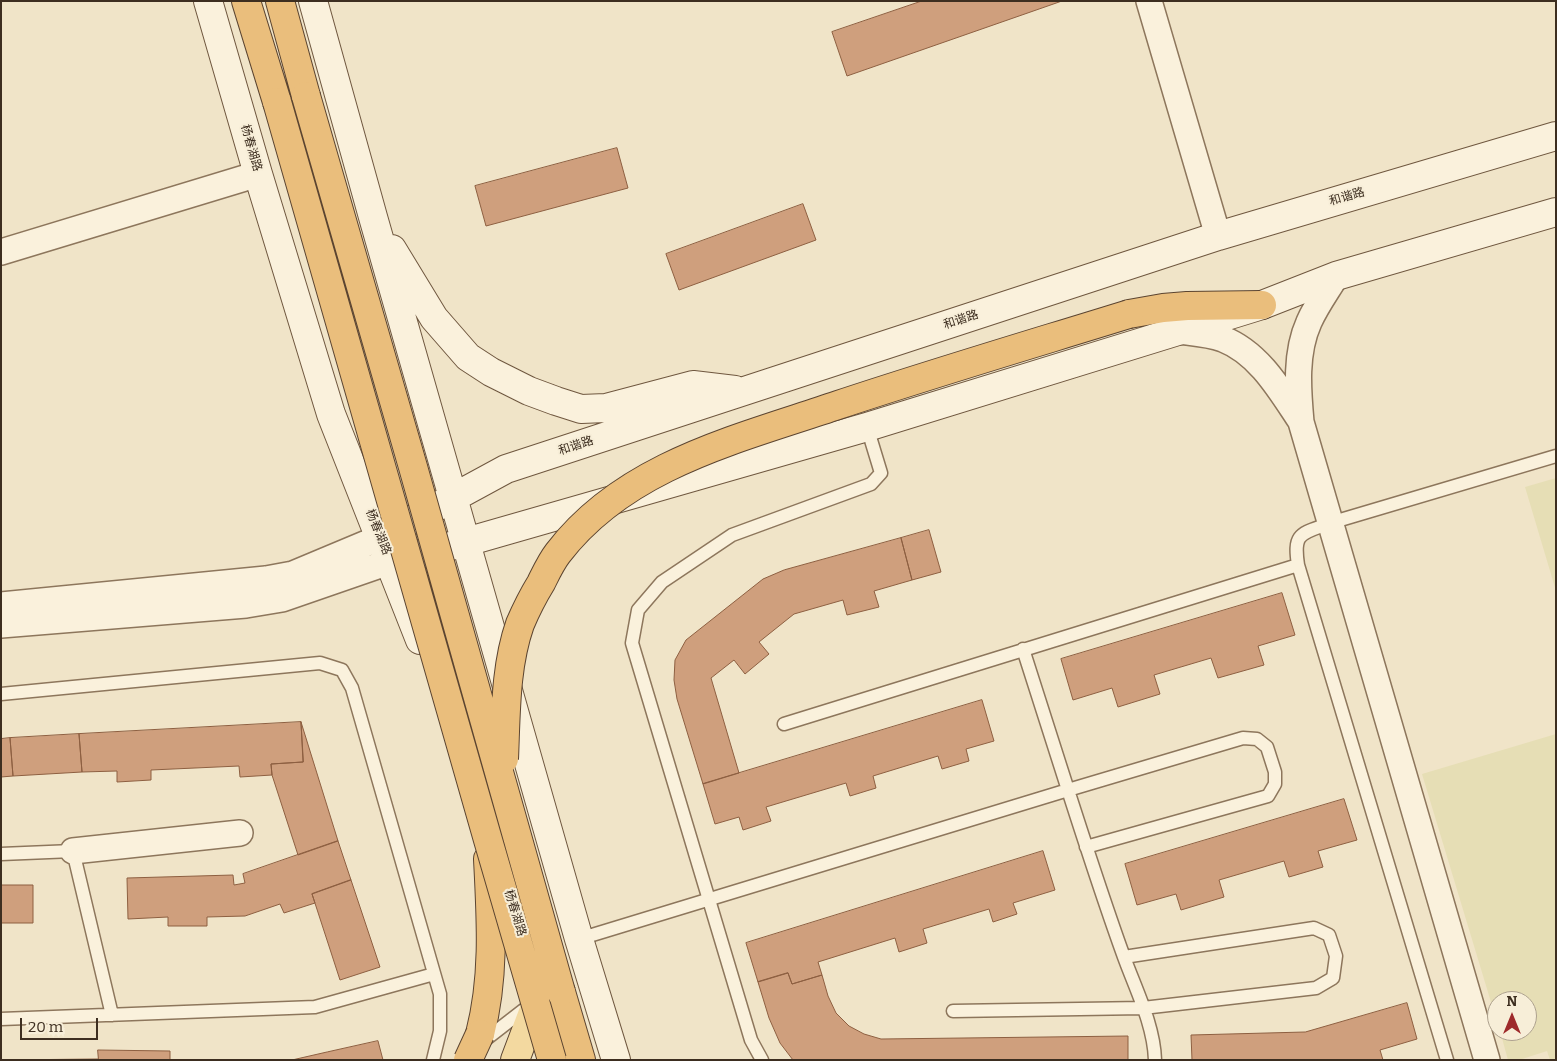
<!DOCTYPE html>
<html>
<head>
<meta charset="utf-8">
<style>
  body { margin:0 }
  #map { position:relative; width:1557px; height:1061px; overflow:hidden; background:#f0e4c8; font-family:Bitter,serif }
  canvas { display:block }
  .frame { position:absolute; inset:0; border:2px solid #3d2e20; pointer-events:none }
  .north { position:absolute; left:1487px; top:991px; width:50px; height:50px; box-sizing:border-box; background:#f7eed8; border:1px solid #ada18e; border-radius:50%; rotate:0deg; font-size:14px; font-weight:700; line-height:20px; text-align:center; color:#3d2e20 }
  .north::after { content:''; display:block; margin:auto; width:18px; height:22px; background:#9e2a2b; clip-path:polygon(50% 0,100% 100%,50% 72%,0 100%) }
  .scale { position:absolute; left:20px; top:1018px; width:78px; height:22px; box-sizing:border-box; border:2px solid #3d2e20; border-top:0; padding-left:6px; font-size:15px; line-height:18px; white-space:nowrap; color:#3d2e20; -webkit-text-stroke:4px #f7eed8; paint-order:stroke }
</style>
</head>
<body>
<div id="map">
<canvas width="1557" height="1061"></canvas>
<div class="frame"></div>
<div class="north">N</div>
<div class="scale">20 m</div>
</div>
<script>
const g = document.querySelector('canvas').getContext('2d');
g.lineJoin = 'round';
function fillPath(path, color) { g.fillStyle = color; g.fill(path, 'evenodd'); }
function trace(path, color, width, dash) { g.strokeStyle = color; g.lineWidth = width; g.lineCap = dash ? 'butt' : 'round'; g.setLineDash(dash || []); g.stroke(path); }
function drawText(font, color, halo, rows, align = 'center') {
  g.font = font + ' Bitter,"Noto Sans SC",serif'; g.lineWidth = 4; g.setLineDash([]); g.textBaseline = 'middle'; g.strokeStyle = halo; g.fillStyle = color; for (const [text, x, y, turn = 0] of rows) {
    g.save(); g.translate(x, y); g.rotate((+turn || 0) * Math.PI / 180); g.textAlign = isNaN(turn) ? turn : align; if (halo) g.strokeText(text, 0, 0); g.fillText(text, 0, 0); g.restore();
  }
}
const farmland = new Path2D(`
  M 1556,478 L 1556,591 L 1525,487 Z
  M 1556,734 L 1556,1060 L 1550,1060 L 1547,1051 L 1519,1060 L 1508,1060 L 1500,1031 L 1527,1031 L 1527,1001 L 1497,1001 L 1497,1022 L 1422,774 Z`);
const building = new Path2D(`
  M 922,1 L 1062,1 L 847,76 L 832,32 Z
  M 617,148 L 628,188 L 486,226 L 475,186 Z
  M 803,204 L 816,240 L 679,290 L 666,254 Z
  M 929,530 L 941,572 L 912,580 L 901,538 Z
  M 901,538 L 912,580 L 874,591 L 879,607 L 847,615 L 843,600 L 794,614 L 759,642 L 769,654 L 745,674 L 734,660 L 711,678 L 739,773 L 703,784 L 677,699 L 674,680 L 675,660 L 686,640 L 763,579 L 784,570 Z
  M 1282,593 L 1295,635 L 1258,646 L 1264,665 L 1218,678 L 1211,658 L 1154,675 L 1160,694 L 1118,707 L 1112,688 L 1073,700 L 1061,659 Z
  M 982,700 L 994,741 L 966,749 L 969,761 L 942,769 L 938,756 L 873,776 L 876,788 L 850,796 L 846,783 L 766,807 L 771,821 L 743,830 L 739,817 L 715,824 L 703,784 Z
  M 301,722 L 303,762 L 271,764 L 272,775 L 240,777 L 239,766 L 151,770 L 151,780 L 117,782 L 117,771 L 82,772 L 79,734 Z
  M 301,722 L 338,841 L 298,855 L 272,775 L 271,764 L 303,762 Z
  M 79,734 L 82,772 L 13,776 L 10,738 Z
  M 10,738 L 13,776 L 1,777 L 1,739 Z
  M 1344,799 L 1357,840 L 1318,851 L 1323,867 L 1289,877 L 1284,861 L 1219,880 L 1224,897 L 1181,910 L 1176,894 L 1137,905 L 1125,864 Z
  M 338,841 L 351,880 L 312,894 L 315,903 L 284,913 L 280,904 L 245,916 L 207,917 L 207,926 L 168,926 L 168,917 L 128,919 L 127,878 L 233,875 L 234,885 L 245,883 L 243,874 Z
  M 1043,851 L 1055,890 L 1013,903 L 1017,914 L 993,922 L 989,909 L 923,929 L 927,943 L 899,952 L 895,938 L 818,962 L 822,975 L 792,984 L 788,973 L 758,982 L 746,943 Z
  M 351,880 L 380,967 L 340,980 L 312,894 Z
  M 1,885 L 33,885 L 33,923 L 1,923 Z
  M 788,973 L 792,984 L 822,975 L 828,996 L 836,1013 L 849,1026 L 864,1034 L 881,1039 L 1128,1036 L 1128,1060 L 793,1060 L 780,1043 L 769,1018 L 758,982 Z
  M 1407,1003 L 1417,1039 L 1380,1050 L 1383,1060 L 1192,1060 L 1191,1035 L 1305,1032 Z
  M 378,1041 L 383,1060 L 292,1060 L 327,1052 Z
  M 98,1050 L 170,1051 L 170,1060 L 1,1060 L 98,1059 Z`);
const service = new Path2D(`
  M 1,694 L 320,663 L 342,670 L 352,688 L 440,994 L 440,1031 L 433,1060
  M 784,724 L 1298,565
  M 1086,847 L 1268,796 L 1275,784 L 1275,772 L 1267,747 L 1257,739 L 1243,738 L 1068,790 C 1086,846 1104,902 1124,957 C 1136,990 1154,1025 1155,1060
  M 1,854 L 73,851 L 112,1015
  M 579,939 L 1068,790 L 1023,649
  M 953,1011 L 1143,1008 L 1316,988 L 1333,978 L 1336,956 L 1329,935 L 1314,928 L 1124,957
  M 1,1019 L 315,1007 L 434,974
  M 481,1043 L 530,1005
  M 762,1060 L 751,1040 L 632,643 L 638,610 L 662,582 L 732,535 L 871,484 L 881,473 L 867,427
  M 1447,1060 L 1298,565 C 1293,532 1301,534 1330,523 L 1556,456`);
const minor = new Path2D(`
  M 1149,1 L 1218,236
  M 1,252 L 258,174
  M 1336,276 C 1327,291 1316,306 1309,322 C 1295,353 1298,389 1301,422 L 1487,1060
  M 1178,331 C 1193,333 1209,334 1223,339 C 1259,353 1280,390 1300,420
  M 1,605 L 266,579 L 293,574 L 379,538
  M 1,625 L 246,605 L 282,599 L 389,562
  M 73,851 L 240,833`);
const secondary = new Path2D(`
  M 208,1 L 258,174 L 331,414 L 420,640
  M 313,1 L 373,217 L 579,939 L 616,1060
  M 392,249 L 434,318 L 468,357 L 491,372 L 529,391 L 556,401 L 581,409 L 606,408 L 693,385 L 735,390
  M 379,538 L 506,469 L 1218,236 L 1556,136
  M 389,562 L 466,542 L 867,427 L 1262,305 L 1336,276 L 1556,212`);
const primary = new Path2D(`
  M 515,1060 L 538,999`);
const trunk = new Path2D(`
  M 246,1 L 277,102
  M 280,1 L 306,96
  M 1129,314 L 1163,308 L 1187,306 L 1262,305
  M 561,992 L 581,1060
  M 480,1034 C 495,976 491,918 488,859`);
const trunkBridge = new Path2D(`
  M 306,96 L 413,467 L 561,992
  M 277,102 L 488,840 L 552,1060
  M 504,759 C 506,714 505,667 520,624 C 526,610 533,596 541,583 C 546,573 551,562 558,553 C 625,465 738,439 838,405 C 934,373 1032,344 1129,314
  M 468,1060 L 480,1034`);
const streetNames = [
  ["杨春湖路",251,148,74],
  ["和谐路",1347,197,-16],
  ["和谐路",961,320,-18],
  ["和谐路",576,446,-18],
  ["杨春湖路",378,532,68],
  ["杨春湖路",515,913,73]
];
fillPath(farmland, '#e6deb5');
fillPath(building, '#cf9f7d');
trace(building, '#8d5f41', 1);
trace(service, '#8d765c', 15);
trace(minor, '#8d765c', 28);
trace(secondary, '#6f573f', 30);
trace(primary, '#5b4430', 30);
trace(trunk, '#5b4430', 30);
trace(service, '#faf1dc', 12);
trace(minor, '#faf1dc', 25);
trace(secondary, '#faf1dc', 28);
trace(primary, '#f3d9a0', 28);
trace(trunk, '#eabe7c', 28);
trace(trunkBridge, '#5b4430', 30, []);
trace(trunkBridge, '#eabe7c', 28);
drawText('12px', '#3d2e20', '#f7eed8', streetNames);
</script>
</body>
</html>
